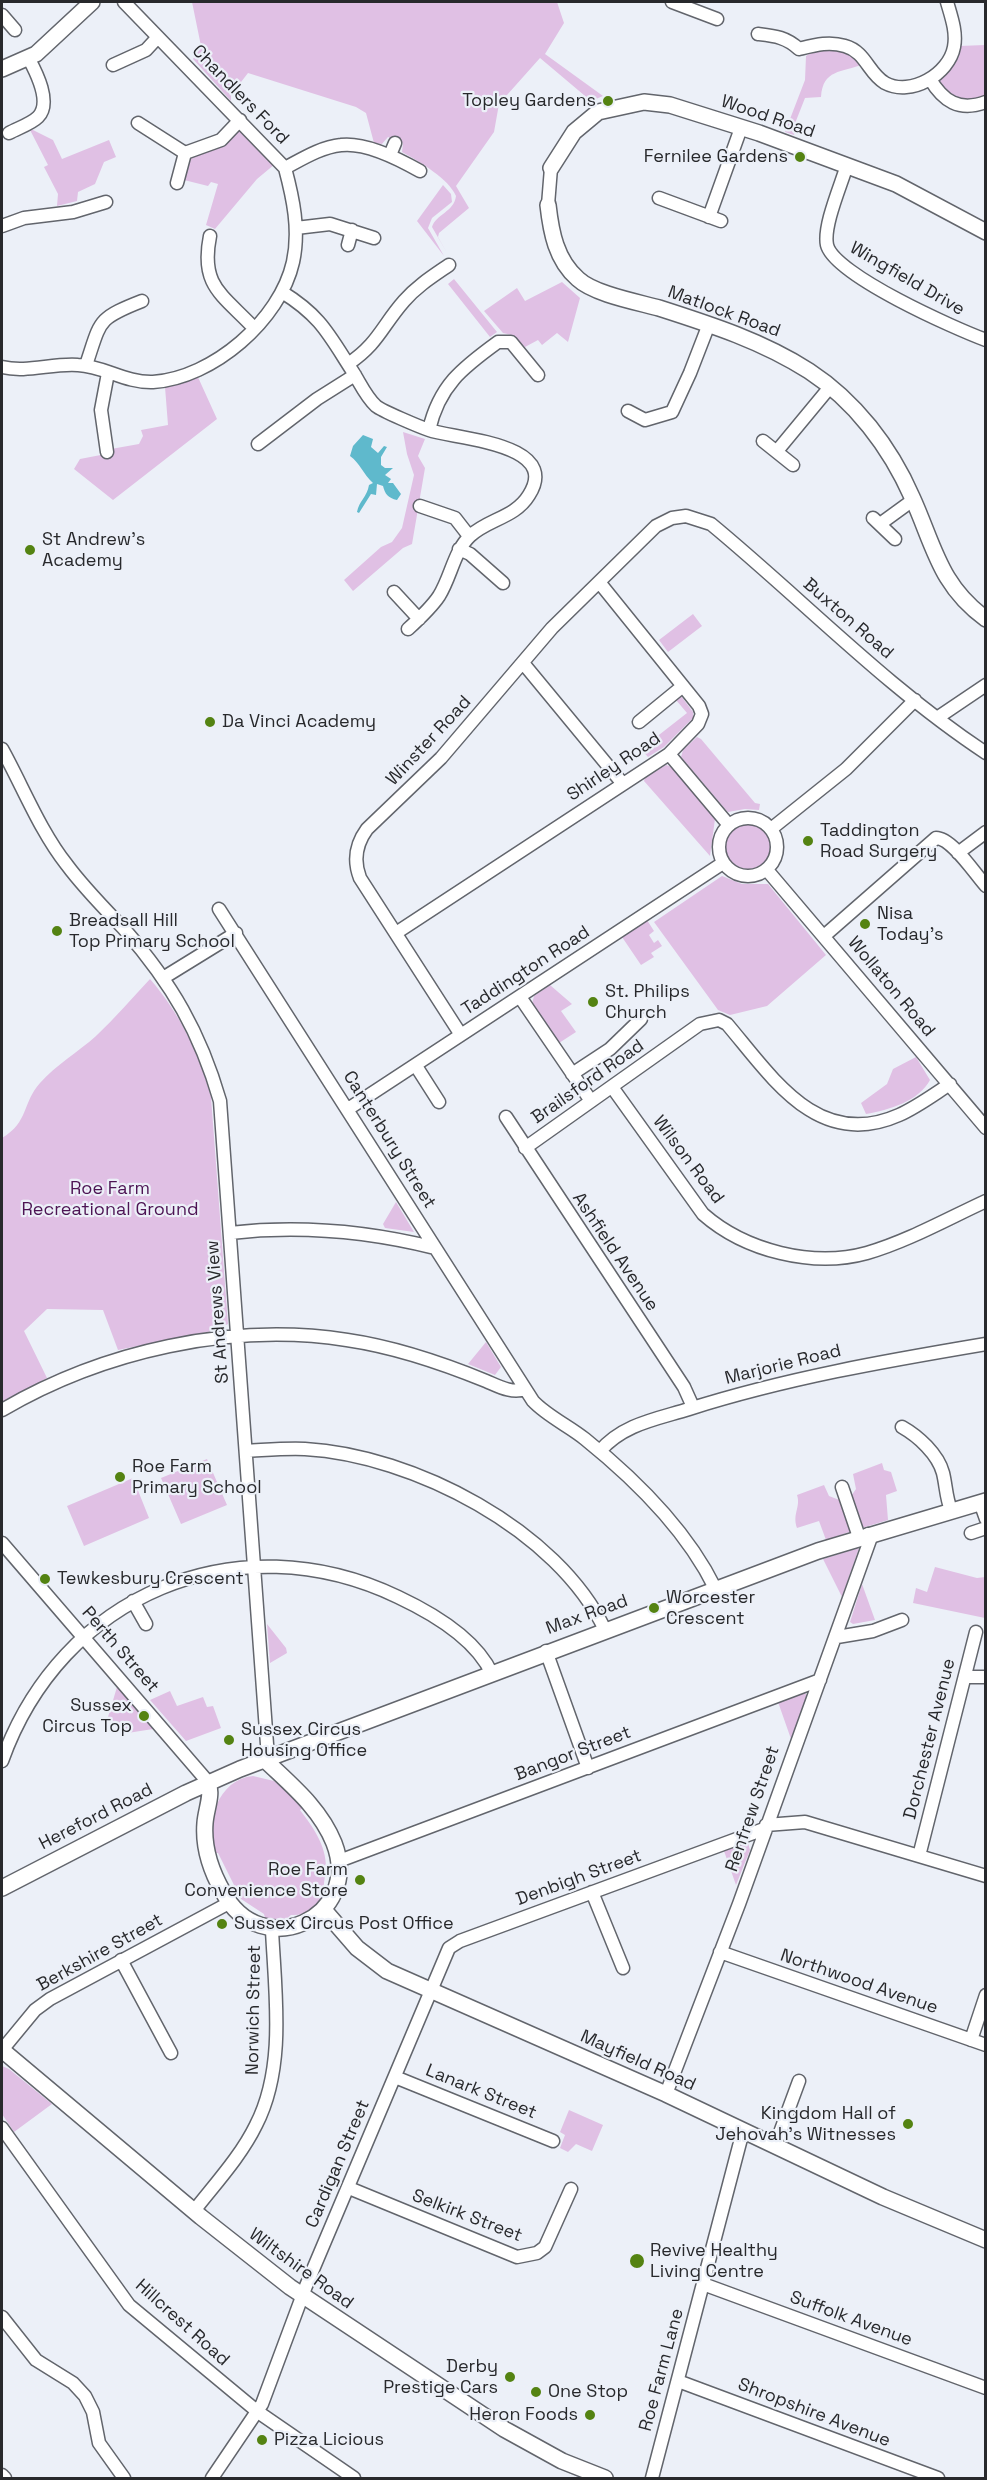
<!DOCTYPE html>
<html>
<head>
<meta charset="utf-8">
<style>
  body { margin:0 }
  #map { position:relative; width:987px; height:2480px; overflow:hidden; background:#ecf0f8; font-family:"Space Grotesk",sans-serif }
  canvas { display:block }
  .frame { position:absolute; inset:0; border:3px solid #28292c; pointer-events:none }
</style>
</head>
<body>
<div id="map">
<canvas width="987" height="2480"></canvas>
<div class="frame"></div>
</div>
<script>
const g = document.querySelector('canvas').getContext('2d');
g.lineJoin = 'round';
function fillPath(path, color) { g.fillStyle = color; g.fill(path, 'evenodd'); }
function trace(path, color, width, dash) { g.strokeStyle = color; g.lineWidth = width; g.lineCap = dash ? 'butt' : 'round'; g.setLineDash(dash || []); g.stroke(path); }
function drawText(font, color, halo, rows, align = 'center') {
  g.font = font + ' "Space Grotesk",sans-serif'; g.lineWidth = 4.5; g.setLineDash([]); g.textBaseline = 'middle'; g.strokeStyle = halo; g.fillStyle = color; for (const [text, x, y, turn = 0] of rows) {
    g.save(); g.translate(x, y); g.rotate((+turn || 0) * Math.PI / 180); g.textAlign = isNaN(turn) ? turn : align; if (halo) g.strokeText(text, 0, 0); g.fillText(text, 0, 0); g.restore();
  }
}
const green = new Path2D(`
  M 192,2 L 557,2 L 564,23 L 545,54 L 603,96 L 591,101 L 540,58 L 499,104 L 494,132 L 456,186 L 469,208 L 439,233 L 438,237 L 447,253 L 432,227 C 436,214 454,212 456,196 C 449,179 420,162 402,152 L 403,143 L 388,137 L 382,144 L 374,143 L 366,113 L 356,107 L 248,73 L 231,95 L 231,101 L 193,59 L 201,46 Z
  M 985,45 L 985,99 L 978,101 L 950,99 L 939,82 L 955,64 L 959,46 Z
  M 817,49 L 842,49 L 864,64 C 841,73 823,69 821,97 L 805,98 L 794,126 L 797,128 L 794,135 L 785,132 L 805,80 L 806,56 Z
  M 238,126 L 275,164 L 257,179 L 215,229 L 206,225 L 218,184 L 211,182 L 208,186 L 184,180 L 182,177 L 188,157 Z
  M 29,128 L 53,140 L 62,159 L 109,140 L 116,157 L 104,162 L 95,184 L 78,192 L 77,201 L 57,206 L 58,194 L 44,167 L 48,165 Z
  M 443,185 L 451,194 L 452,202 L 432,218 L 428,228 L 444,256 L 417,221 Z
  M 454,279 L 497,332 L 490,337 L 448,284 Z
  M 562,282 L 580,298 L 568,342 L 557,333 L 542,345 L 538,340 L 525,347 L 512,335 L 503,333 L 484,311 L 517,288 L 525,301 Z
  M 197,375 L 217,419 L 113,500 L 74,469 L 80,459 L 111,453 L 111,449 L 139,444 L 143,436 L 141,430 L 168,425 L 165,387 Z
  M 403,432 L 425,439 L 418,456 L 425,468 L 412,544 L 403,548 L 353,591 L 344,580 L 381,547 L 392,542 L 402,528 L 414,475 L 407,454 Z
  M 693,614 L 702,626 L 668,652 L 659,640 Z
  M 681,696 L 693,712 L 693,718 L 664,747 L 648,757 L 641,749 L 687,713 L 676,700 Z
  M 697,737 L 701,739 L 755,803 L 760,804 L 759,810 L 745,809 L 728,812 L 725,809 L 681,757 L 683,750 Z
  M 666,765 L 672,767 L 715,819 L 710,856 L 644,781 L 645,778 Z
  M725 846a23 23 0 1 1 46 0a23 23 0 1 1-46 0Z
  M 722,876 L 742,884 L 768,884 L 826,955 L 767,1006 L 730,1015 L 718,1010 L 654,922 Z
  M 647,920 L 654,931 L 649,935 L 654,943 L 658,940 L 662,946 L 651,953 L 654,957 L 641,965 L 622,937 Z
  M 150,979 C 180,1014 199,1053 211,1097 L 228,1324 L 212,1331 L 118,1350 L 103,1310 L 47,1309 L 24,1331 L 47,1378 L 2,1402 L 2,1138 C 29,1122 22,1103 40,1083 C 56,1065 78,1052 96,1036 C 115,1018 132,998 150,979 Z
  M 550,985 L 572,1004 L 561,1011 L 576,1032 L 559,1043 L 532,1004 L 534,996 Z
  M 916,1057 L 930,1080 C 919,1101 889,1110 866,1114 L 861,1103 L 887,1084 L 893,1069 Z
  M 396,1202 L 414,1232 L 385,1228 L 383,1224 Z
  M 486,1342 L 501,1367 L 495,1375 L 468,1364 Z
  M 207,1459 L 227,1505 L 181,1524 L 161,1478 Z
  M 882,1463 L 884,1470 L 891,1472 L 897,1491 L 886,1495 L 888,1520 L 859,1529 L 849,1499 L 856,1489 L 853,1474 Z
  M 133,1478 L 149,1518 L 84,1546 L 67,1506 Z
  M 824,1485 L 829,1496 L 842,1501 L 852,1531 L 826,1540 L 819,1521 L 797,1528 C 792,1514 801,1507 797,1495 Z
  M 859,1548 L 842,1597 L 823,1559 Z
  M 935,1567 L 977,1578 L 985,1577 L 985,1618 L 913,1603 L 916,1588 L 927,1592 Z
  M 862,1584 L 875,1620 L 853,1624 L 850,1622 Z
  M 267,1624 L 286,1648 L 287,1653 L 270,1663 Z
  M 117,1687 L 153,1729 L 121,1734 L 108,1717 Z
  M 170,1691 L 177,1706 L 203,1697 L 207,1707 L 213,1706 L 221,1728 L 186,1741 L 150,1700 Z
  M 805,1693 L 807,1696 L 791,1739 L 778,1702 Z
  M 253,1776 L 274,1781 L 306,1806 L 300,1810 C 313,1827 326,1845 326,1867 C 326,1877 321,1887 326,1896 C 318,1906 306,1916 291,1915 C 283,1923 275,1921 265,1918 L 264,1914 L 241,1899 L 218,1853 L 213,1853 C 205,1823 218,1779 253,1776 Z
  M 748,1843 L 750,1850 L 736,1885 L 724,1851 Z
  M 2,2066 L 9,2069 L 52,2104 L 14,2132 L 2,2114 Z
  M 569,2110 L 603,2125 L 592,2151 L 576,2144 L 568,2152 L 560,2148 L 565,2135 L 560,2132 Z`);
const water = new Path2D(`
  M 363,435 L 373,439 L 371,447 L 378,453 L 384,446 L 387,447 L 381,457 L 381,465 L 385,468 L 393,468 L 385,475 L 391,479 L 388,483 L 393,483 L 401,494 L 397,500 C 388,498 385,494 383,486 L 377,484 L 376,495 L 371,494 L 359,513 L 357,512 C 359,501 367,497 369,485 L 373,483 C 363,474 360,463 350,456 L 353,446 Z`);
const minor = new Path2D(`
  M 672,2 L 717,19
  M 2,15 L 15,30
  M 758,34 C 775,36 786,37 799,49 C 815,45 829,41 845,46 C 866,52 868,73 885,83 C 911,97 949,74 954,47 C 957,32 951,16 947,2
  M 113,65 L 146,50 L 158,37
  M 930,79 C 943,101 959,112 986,102
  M 138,123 L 185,153 L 221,140 L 240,120
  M 9,133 C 18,128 31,124 38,117 C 52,103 36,72 29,59
  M 390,155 L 395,143
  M 847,165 C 841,185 823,226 827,245 C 834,275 956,329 986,340
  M 285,168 C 302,159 321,147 341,145 C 365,142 399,159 420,171
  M 177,183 L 185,153
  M 659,198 L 721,221
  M 548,205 L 551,168
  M 709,217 L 741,128
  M 2,226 L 24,218 L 73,212 L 106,202
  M 296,228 L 330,224 L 374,238
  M 210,236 C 200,286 222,294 254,328
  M 348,245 L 352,230
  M 282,292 C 321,316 329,335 353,372 C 360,383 366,397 376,406 C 382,411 420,427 429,430 C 455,439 562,443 529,495 C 515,518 488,519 470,536 C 454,551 451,577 439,596 C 431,608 419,619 408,629
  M 348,364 C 378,344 382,326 404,301 C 417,286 433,276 449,265
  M 86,365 C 101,321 96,319 142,301
  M 2,367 C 27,373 52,363 78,365 C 104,366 125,383 153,382 C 213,378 280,320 293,262 C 300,230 293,198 285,168 L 124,2
  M 628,411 L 645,420 L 672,412 L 690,373 L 709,324
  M 429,430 C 439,386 462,368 498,342 L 511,342 L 538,375
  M 763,441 L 793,465
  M 258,444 L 317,399 L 355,375
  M 777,451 L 830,387
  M 107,452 L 101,410 L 108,373
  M 420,506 L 455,518 L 469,536
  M 873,518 L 895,539
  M 880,524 L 913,500
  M 459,549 L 470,554 L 503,583
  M 394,592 L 419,619
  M 523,663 L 623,784
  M 937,718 L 986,685
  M 639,722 L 683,686
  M 2,749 C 23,787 40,831 67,865 C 84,888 105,909 125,930 C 172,984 200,1032 220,1101 L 268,1758
  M 669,754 L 728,824
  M719 847a29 29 0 1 1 58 0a29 29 0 1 1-58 0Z
  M 771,829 L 846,769 L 915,700
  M 958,853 L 986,832
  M 767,870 L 986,1128
  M 219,909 L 533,1401 C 547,1416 569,1426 585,1439 C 636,1480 686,1529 715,1588
  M 396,933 L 669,754 L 698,724 L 702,714 L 699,706 L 599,582
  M 824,936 L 936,838 C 952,838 975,874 986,886
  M 163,978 L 236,933
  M 520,997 L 591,1101
  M 461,1035 L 360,878 C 353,860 356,844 367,829 L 441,758 L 552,628 L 656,526 L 672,518 L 686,516 L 711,524 C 803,600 886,687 986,753
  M 416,1066 L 439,1102
  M 572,1074 L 610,1049 L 641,1019
  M 612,1087 L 703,1214 C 745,1251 813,1268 867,1253 C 908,1241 947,1219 986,1201
  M 348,1109 L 723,863
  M 506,1117 L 684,1387 L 693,1407
  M 525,1148 L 700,1024 L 719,1020 L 727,1024 C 772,1077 818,1151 899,1115 C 917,1107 933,1095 950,1084
  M 230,1233 C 300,1225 367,1231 435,1248
  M 2,1410 C 103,1351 231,1322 347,1340 C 395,1347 442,1363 486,1381 C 498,1386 512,1394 525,1389
  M 902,1427 C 918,1436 938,1454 943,1473 C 946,1485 946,1498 951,1510
  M 246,1451 C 266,1450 286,1448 305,1449 C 413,1455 558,1530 605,1630
  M 600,1451 C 623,1424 657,1419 689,1409 C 787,1378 885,1361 986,1344
  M 842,1487 L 859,1537
  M 980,1502 L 986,1519
  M 971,1533 L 986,1528
  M 2,1543 L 208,1782
  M 133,1601 L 146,1624
  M 837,1637 L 873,1631 L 902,1620
  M 546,1651 L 588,1768
  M 965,1677 L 986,1677
  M 2,1761 C 61,1595 237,1520 398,1597 C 432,1613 476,1639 492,1674
  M 766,1825 L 805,1822 L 986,1876
  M 919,1856 L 976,1632
  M 339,1861 L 820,1680
  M 592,1892 L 623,1968
  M 720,1952 L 986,2045
  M 121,1960 L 171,2053
  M 971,2040 L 986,1995
  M 2,2050 L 35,2010 L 50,1999 L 229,1903
  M 395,2077 L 553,2141
  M 666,2094 L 739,1904 L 870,1540 L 868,1534
  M 2,2128 L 129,2305 L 258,2412 L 354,2478
  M 775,2146 L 799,2081
  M 349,2188 L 517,2257 L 537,2253 L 545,2247 L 571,2189
  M 194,2211 C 215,2184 241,2156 256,2125 C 286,2067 275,1993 272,1930
  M 703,2284 L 986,2388
  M 2,2317 L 36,2360 L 73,2383 L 85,2396 L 93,2412 L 99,2443 L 124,2478
  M 678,2381 L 938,2478
  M 2,2475 L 5,2478
  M 212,2478 L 262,2404 L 306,2286 L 449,1948 L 460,1941 L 764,1829
  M 652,2478 L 743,2131`);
const tertiary = new Path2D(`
  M 2,69 L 36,54 L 92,2
  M 551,168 L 574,132 L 598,112 L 644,102 L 670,105 L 759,133 L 896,184 L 986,232
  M 548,205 C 551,232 556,260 578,279 C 594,294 637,302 659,308 C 712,325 762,341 809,371 C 855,401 890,447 912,497 C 934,545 939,585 986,619
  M 208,1782 C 213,1795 206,1809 205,1823 C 203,1847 211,1871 223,1892 C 261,1964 363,1918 334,1843 C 320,1808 291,1785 265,1760
  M 2,1888 L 186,1793 L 240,1769 L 818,1551 L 986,1501
  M 324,1910 L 357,1948 L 387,1971 L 666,2094 L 883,2197 L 986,2240
  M 2,2050 L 201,2217 L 290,2287 L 504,2429 L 562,2461 L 605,2478`);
const markers = [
  [608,101,6,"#548312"],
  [800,157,6,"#548312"],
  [30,550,6,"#548312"],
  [210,722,6,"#548312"],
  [808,841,6,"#548312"],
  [865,924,6,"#548312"],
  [57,931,6,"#548312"],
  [593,1002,6,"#548312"],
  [120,1477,6,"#548312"],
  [45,1579,6,"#548312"],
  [654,1608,6,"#548312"],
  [144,1716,6,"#548312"],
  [229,1740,6,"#548312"],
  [360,1880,6,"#548312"],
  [222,1924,6,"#548312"],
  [908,2124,6,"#548312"],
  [637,2261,8,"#548312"],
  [510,2377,6,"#548312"],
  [536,2392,6,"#548312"],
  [590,2415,6,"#548312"],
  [262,2440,6,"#548312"]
];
const streetNames = [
  ["Chandlers Ford",240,95,46],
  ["Wood Road",768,117,19],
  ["Wingfield Drive",907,279,30],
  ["Matlock Road",724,312,20],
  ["Buxton Road",848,619,41],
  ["Winster Road",429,741,-47],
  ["Shirley Road",614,767,-34],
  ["Taddington Road",526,971,-33],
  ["Wollaton Road",891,987,50],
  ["Brailsford Road",588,1082,-35],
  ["Canterbury Street",389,1140,58],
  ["Wilson Road",688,1160,53],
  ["Ashfield Avenue",615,1252,56],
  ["St Andrews View",218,1312,-94],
  ["Marjorie Road",783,1365,-14],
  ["Max Road",587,1615,-20],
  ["Perth Street",120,1650,49],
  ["Dorchester Avenue",930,1739,-76],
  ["Bangor Street",573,1754,-21],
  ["Renfrew Street",753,1809,-71],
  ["Hereford Road",96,1817,-27],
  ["Denbigh Street",579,1878,-20],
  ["Berkshire Street",100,1953,-29],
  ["Northwood Avenue",859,1982,19],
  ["Norwich Street",254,2010,-89],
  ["Mayfield Road",638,2061,24],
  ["Lanark Street",481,2092,22],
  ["Cardigan Street",338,2164,-67],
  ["Selkirk Street",467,2216,21],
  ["Wiltshire Road",301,2269,36],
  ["Suffolk Avenue",851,2319,20],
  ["Hillcrest Road",182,2323,42],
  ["Roe Farm Lane",662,2370,-75],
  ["Shropshire Avenue",814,2413,21]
];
const poiNames = [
  ["Topley Gardens",596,101,"right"],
  ["Fernilee Gardens",788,157,"right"],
  ["St Andrew's",42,540],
  ["Academy",42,561],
  ["Da Vinci Academy",222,722],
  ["Taddington",820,831],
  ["Road Surgery",820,852],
  ["Nisa",877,914],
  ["Today's",877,935],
  ["Breadsall Hill",69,921],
  ["Top Primary School",69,942],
  ["St. Philips",605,992],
  ["Church",605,1013],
  ["Roe Farm",132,1467],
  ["Primary School",132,1488],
  ["Tewkesbury Crescent",57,1579],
  ["Worcester",666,1598],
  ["Crescent",666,1619],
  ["Sussex",132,1706,"right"],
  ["Circus Top",132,1727,"right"],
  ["Sussex Circus",241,1730],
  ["Housing Office",241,1751],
  ["Roe Farm",348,1870,"right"],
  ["Convenience Store",348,1891,"right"],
  ["Sussex Circus Post Office",234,1924],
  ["Kingdom Hall of",896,2114,"right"],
  ["Jehovah's Witnesses",896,2135,"right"],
  ["Revive Healthy",650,2251],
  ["Living Centre",650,2272],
  ["Derby",498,2367,"right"],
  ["Prestige Cars",498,2388,"right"],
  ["One Stop",548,2392],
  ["Heron Foods",578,2415,"right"],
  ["Pizza Licious",274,2440]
];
const parkNames = [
  ["Roe Farm",110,1189],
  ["Recreational Ground",110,1210]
];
fillPath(green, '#e0c0e4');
fillPath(water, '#5fb9cc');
trace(minor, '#62656c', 15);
trace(tertiary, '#62656c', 18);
trace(minor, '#fff', 12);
trace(tertiary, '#fff', 15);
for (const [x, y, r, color] of markers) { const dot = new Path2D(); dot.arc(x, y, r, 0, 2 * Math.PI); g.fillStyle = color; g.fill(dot); trace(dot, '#ecf0f8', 2); }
drawText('18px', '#28292c', '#ecf0f8', streetNames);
drawText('18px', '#28292c', '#ecf0f8', poiNames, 'left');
drawText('18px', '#4d1454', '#ecf0f8', parkNames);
</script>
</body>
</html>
